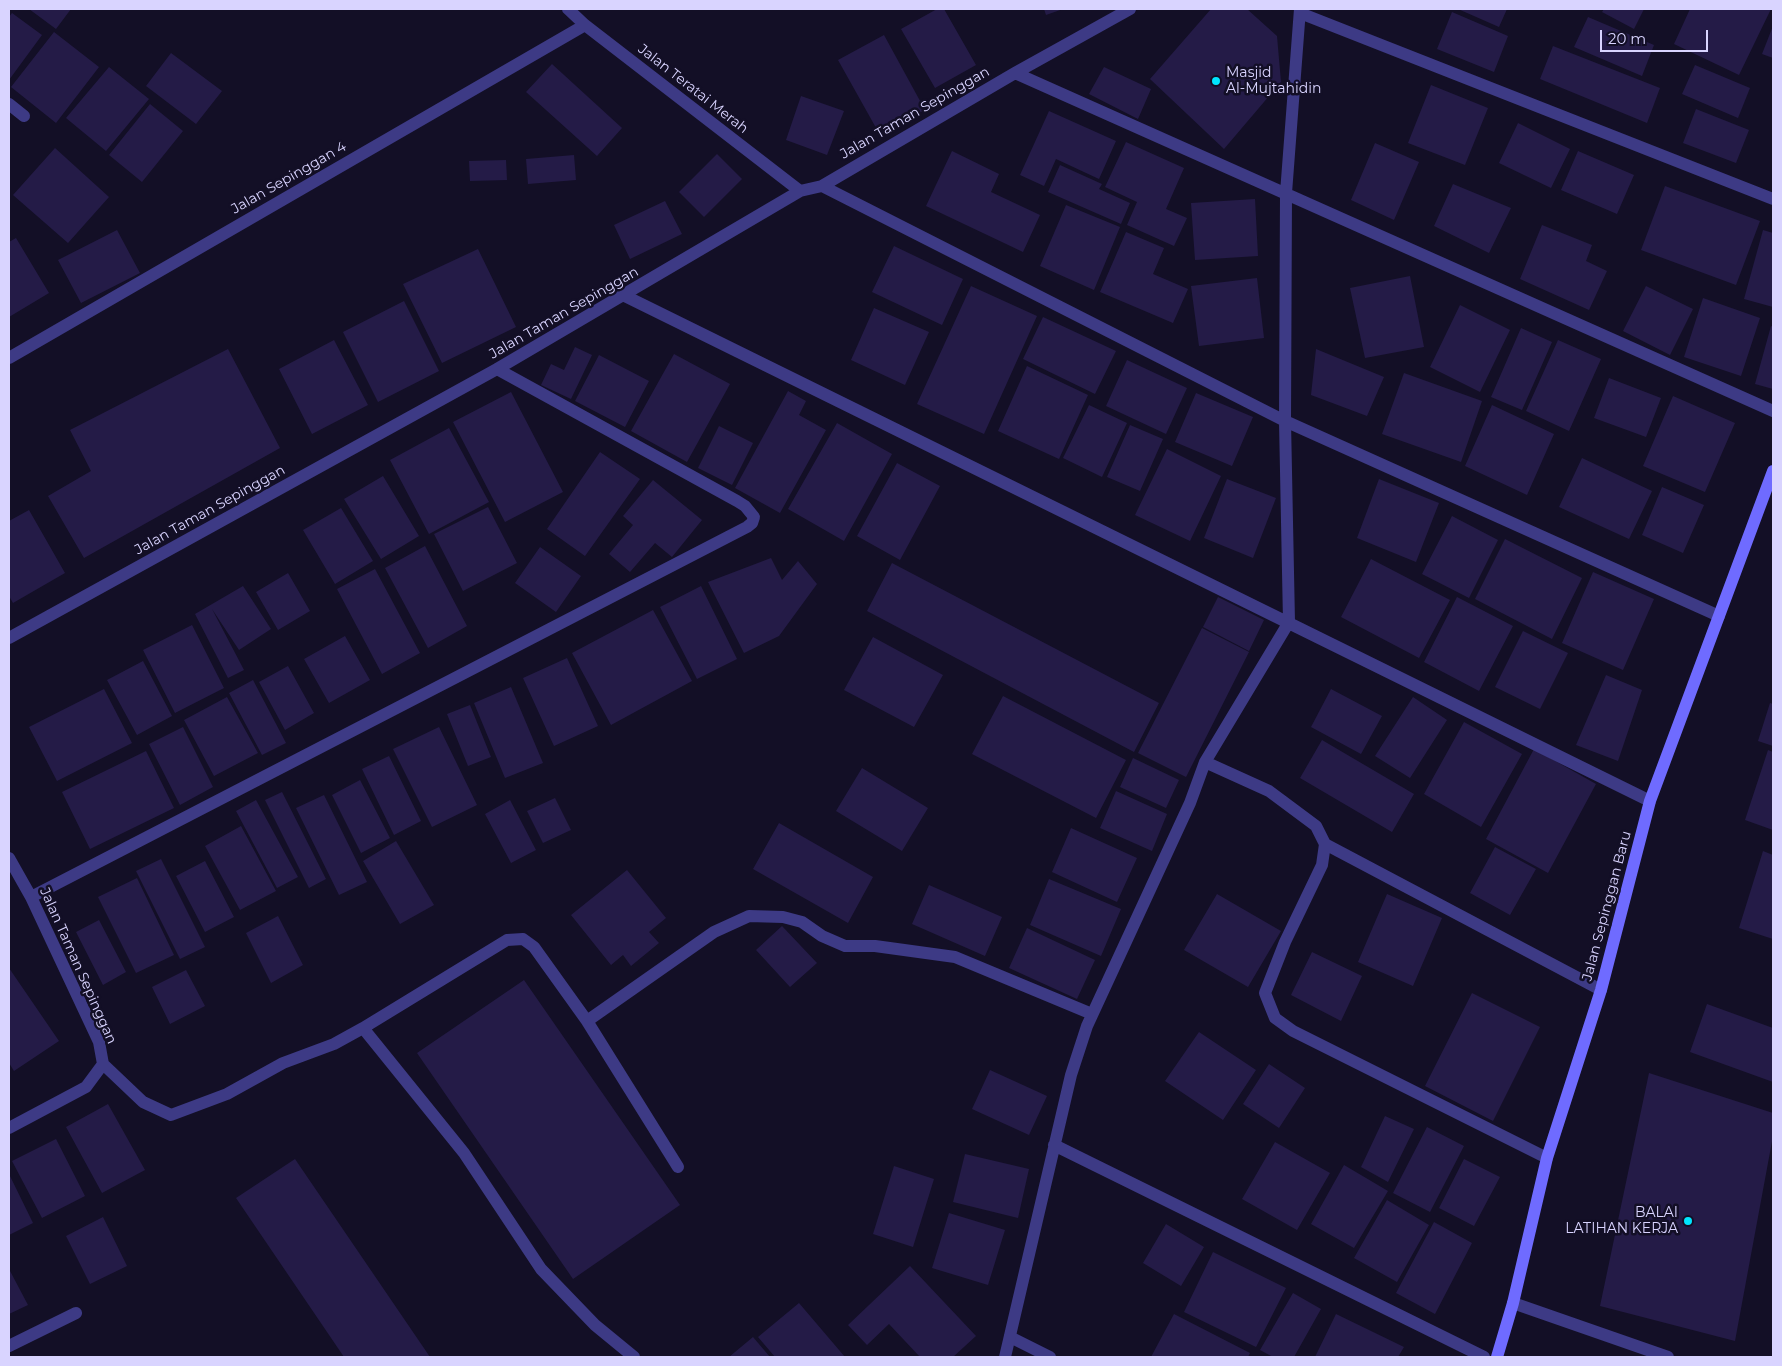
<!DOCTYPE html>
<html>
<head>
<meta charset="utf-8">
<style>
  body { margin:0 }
  #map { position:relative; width:1782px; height:1366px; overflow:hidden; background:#130f26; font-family:Montserrat,sans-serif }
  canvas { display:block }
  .frame { position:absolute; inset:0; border:10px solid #d9d4ff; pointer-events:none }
  .scale { position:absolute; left:1600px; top:30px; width:108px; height:22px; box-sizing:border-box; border:2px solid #d9d4ff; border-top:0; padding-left:6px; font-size:15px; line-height:18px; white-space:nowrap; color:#d9d4ff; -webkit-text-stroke:4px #130f26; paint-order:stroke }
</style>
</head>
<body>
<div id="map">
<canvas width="1782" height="1366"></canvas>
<div class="frame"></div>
<div class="scale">20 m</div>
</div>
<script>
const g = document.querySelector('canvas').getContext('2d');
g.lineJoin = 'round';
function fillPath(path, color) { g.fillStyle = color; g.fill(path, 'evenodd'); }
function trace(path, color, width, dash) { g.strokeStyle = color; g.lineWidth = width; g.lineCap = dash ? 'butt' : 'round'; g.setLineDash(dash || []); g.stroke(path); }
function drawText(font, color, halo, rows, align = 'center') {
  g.font = font + ' Montserrat,sans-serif'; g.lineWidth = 5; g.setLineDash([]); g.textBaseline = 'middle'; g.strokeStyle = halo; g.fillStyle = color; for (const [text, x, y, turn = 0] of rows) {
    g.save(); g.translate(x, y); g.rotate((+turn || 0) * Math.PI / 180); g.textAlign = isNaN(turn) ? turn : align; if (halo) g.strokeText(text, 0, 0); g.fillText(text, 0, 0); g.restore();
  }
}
const building = new Path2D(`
  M 29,9 L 71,9 L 56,29 Z
  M 937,9 L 944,9 L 976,65 L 935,88 L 901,29 Z
  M 1044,9 L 1063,9 L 1046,15 Z
  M 1211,9 L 1247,9 L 1277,36 L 1281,82 L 1224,149 L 1150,79 Z
  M 1458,9 L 1507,9 L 1499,27 Z
  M 1604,9 L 1644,9 L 1634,29 L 1602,12 Z
  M 1690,9 L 1771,9 L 1739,75 L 1674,44 Z
  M 1452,12 L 1508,36 L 1494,72 L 1437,49 Z
  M 12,13 L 42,35 L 9,80 L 9,17 Z
  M 1588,17 L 1654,45 L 1642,76 L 1574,47 Z
  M 1773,26 L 1773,58 L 1762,54 Z
  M 54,32 L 99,67 L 56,123 L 11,87 Z
  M 884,35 L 925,110 L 880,135 L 838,60 Z
  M 1553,46 L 1660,88 L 1647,123 L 1540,79 Z
  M 171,53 L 222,91 L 196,124 L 146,86 Z
  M 552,64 L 622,128 L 597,156 L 526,92 Z
  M 1695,65 L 1750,88 L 1738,118 L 1682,94 Z
  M 109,67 L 149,99 L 106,151 L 66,118 Z
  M 1104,67 L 1151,89 L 1138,119 L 1089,94 Z
  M 1431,85 L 1488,108 L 1465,165 L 1408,143 Z
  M 801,96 L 844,111 L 827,155 L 786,140 Z
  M 150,104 L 183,131 L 142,182 L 109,155 Z
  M 1696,109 L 1749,130 L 1736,163 L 1683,143 Z
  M 1049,111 L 1116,141 L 1099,179 L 1056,159 L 1044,186 L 1020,175 Z
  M 1518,123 L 1570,149 L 1551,188 L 1499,163 Z
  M 1126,142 L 1184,168 L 1166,209 L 1187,218 L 1174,246 L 1127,225 L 1137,202 L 1105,187 Z
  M 1375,143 L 1419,162 L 1394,220 L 1351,200 Z
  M 55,148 L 109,197 L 68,243 L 13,195 Z
  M 952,151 L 999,174 L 991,192 L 1040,215 L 1023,252 L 926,206 Z
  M 1578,151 L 1634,175 L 1617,214 L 1561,190 Z
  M 717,154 L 742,179 L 704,217 L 679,192 Z
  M 574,155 L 576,180 L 528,184 L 526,159 Z
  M 506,160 L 507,180 L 470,181 L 469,161 Z
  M 1060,165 L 1102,184 L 1099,189 L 1130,203 L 1121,224 L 1048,192 Z
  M 1453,184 L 1511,208 L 1489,253 L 1434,226 Z
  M 1665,186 L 1760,221 L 1736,285 L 1641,250 Z
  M 1255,199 L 1258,256 L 1195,260 L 1191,203 Z
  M 665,201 L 682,234 L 630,259 L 614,225 Z
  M 1066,205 L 1120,227 L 1094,290 L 1040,266 Z
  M 1542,225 L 1592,245 L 1586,261 L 1607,271 L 1589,310 L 1520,279 Z
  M 117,230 L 140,273 L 81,303 L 58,260 Z
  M 1763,230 L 1773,233 L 1773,307 L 1744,299 Z
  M 1126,232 L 1164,248 L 1153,274 L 1188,289 L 1173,323 L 1100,292 Z
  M 16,238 L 49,293 L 9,317 L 9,242 Z
  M 894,246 L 963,279 L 942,325 L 872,292 Z
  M 478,249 L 516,327 L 442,363 L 403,284 Z
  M 1410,276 L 1424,347 L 1365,358 L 1350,288 Z
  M 1257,278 L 1264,338 L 1199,346 L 1191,286 Z
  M 971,286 L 1037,316 L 984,434 L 917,404 Z
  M 1646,286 L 1693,309 L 1670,355 L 1623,331 Z
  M 1703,298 L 1760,318 L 1741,376 L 1684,357 Z
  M 404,301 L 439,371 L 378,402 L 343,332 Z
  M 1460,305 L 1510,330 L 1480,392 L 1430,367 Z
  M 874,308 L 929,332 L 905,385 L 851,360 Z
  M 1043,317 L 1116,351 L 1095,394 L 1023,359 Z
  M 1771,326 L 1773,327 L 1773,389 L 1755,384 Z
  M 1521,328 L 1552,342 L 1522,410 L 1491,397 Z
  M 334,340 L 368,405 L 312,434 L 279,369 Z
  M 1558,340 L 1601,359 L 1569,431 L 1526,411 Z
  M 575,347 L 592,355 L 571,399 L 541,385 L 551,364 L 564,370 Z
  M 228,349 L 280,448 L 84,558 L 48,496 L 91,471 L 70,430 Z
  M 1316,349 L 1384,377 L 1367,416 L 1311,395 Z
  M 674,354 L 730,384 L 687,462 L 631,431 Z
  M 599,355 L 649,381 L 625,427 L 575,401 Z
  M 1127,360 L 1187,388 L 1166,434 L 1106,406 Z
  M 1027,366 L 1088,395 L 1059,459 L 998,431 Z
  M 1404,373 L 1482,401 L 1461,462 L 1382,434 Z
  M 1609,378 L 1661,398 L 1646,437 L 1594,418 Z
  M 788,391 L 806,401 L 799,415 L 826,430 L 780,513 L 735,488 Z
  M 511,392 L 563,492 L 505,522 L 453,422 Z
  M 1196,393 L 1253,417 L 1232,466 L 1175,442 Z
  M 1673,396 L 1735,423 L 1705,492 L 1643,466 Z
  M 1089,405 L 1127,423 L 1102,477 L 1063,458 Z
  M 1492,405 L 1554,434 L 1527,495 L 1465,466 Z
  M 837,423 L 892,454 L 844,541 L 788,509 Z
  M 1130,425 L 1163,439 L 1140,491 L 1107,477 Z
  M 719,426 L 753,443 L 732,485 L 698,468 Z
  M 449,428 L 489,502 L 429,534 L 390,460 Z
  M 1167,449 L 1221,476 L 1190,541 L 1135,515 Z
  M 600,452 L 640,479 L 585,556 L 547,529 Z
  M 1582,458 L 1652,491 L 1629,539 L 1559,507 Z
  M 897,463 L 940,486 L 900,560 L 857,536 Z
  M 383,476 L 419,536 L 381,559 L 344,499 Z
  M 1227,479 L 1276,498 L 1253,558 L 1204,538 Z
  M 1379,479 L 1439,503 L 1416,562 L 1357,538 Z
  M 653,480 L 702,520 L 672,557 L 655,543 L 630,572 L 609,554 L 633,525 L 623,516 Z
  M 1662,487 L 1704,505 L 1683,553 L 1642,535 Z
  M 488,507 L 517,563 L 463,591 L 434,534 Z
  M 341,508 L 373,561 L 335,584 L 303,530 Z
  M 29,510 L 65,573 L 13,603 L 9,596 L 9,521 Z
  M 1452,516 L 1498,540 L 1469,598 L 1422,574 Z
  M 1505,539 L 1582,578 L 1552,639 L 1475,599 Z
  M 425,546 L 467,626 L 428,648 L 385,568 Z
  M 540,547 L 581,576 L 556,612 L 515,583 Z
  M 771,558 L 782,580 L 798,561 L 817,584 L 779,636 L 744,653 L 708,582 Z
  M 1371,559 L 1450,600 L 1419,658 L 1341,617 Z
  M 892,563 L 1159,703 L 1134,752 L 867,611 Z
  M 375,569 L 420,653 L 382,674 L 337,589 Z
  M 1593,572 L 1654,599 L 1623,670 L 1562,643 Z
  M 288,573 L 310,611 L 278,630 L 256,592 Z
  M 243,586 L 271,629 L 239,650 L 212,609 L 244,670 L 228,678 L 195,614 Z
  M 701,586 L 737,659 L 697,679 L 660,607 Z
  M 1218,597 L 1264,620 L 1249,651 L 1203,627 Z
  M 1457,597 L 1513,626 L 1479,691 L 1424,662 Z
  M 653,610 L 692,681 L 611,725 L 572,653 Z
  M 192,625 L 224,688 L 175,713 L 143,650 Z
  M 1202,628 L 1249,652 L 1186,777 L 1138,753 Z
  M 1523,631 L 1568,653 L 1540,709 L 1495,687 Z
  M 345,636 L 370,680 L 329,703 L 304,659 Z
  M 873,637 L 943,675 L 914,727 L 844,690 Z
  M 567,658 L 598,726 L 554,746 L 523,678 Z
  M 143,661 L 172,716 L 137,735 L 107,680 Z
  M 288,666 L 314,713 L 285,730 L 259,682 Z
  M 1606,675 L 1642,690 L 1618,761 L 1576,745 Z
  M 253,680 L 286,743 L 262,755 L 229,693 Z
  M 511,687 L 543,763 L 505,778 L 474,703 Z
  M 104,689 L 132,743 L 57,781 L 29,727 Z
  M 1331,689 L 1382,716 L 1361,754 L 1311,727 Z
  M 1003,696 L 1126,760 L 1096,818 L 972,754 Z
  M 227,697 L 258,753 L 214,776 L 184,720 Z
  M 1413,697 L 1447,720 L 1410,778 L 1375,756 Z
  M 1770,703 L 1773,704 L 1773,746 L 1758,741 Z
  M 470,705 L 491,757 L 468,766 L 447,714 Z
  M 1464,722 L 1522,754 L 1481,827 L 1424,794 Z
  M 183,727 L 213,787 L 180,805 L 149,744 Z
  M 439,727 L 477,805 L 432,827 L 393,749 Z
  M 1322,740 L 1414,794 L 1392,832 L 1300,778 Z
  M 1534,749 L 1596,784 L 1548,873 L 1486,839 Z
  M 1768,750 L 1773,752 L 1773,830 L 1745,820 Z
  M 146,751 L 174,808 L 90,849 L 62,792 Z
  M 389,756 L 421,821 L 394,835 L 362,769 Z
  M 1133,758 L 1179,780 L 1166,808 L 1120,787 Z
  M 862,768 L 928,808 L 902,851 L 836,811 Z
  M 360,780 L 390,838 L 361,853 L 332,795 Z
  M 1116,791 L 1167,814 L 1152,851 L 1100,828 Z
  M 282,792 L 326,879 L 309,888 L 265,800 Z
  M 324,795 L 367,882 L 339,895 L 296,808 Z
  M 555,798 L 571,830 L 543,843 L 527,811 Z
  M 256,800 L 298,877 L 277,888 L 236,811 Z
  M 510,800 L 536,850 L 511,863 L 485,814 Z
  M 779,823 L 873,877 L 848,923 L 753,869 Z
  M 241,826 L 276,891 L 240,910 L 205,846 Z
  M 1071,828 L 1137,858 L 1117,902 L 1052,872 Z
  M 396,841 L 434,905 L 400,924 L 363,861 Z
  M 1495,847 L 1536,869 L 1510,915 L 1470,893 Z
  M 1763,851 L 1773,855 L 1773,939 L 1739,928 Z
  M 161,859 L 205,947 L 180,959 L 136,871 Z
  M 205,861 L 234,917 L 205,932 L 176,876 Z
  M 627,870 L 666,918 L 649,932 L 659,943 L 631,966 L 623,955 L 611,965 L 571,915 Z
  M 137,878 L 174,955 L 136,973 L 98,897 Z
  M 1049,879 L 1121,909 L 1101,956 L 1030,925 Z
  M 929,885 L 1002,917 L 985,956 L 912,924 Z
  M 1217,894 L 1281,931 L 1248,987 L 1184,950 Z
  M 1387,894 L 1442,918 L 1413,986 L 1358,962 Z
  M 278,916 L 303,965 L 271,983 L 246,933 Z
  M 99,920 L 126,972 L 103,985 L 76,932 Z
  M 782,926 L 817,963 L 790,987 L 756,950 Z
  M 1027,928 L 1095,960 L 1077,999 L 1009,968 Z
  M 1312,952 L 1362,976 L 1341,1021 L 1291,995 Z
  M 9,968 L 59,1041 L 14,1071 L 9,1063 Z
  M 186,970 L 205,1006 L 170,1024 L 152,987 Z
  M 524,980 L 680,1205 L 573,1279 L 417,1053 Z
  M 1472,993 L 1540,1027 L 1493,1121 L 1425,1086 Z
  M 1707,1004 L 1773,1028 L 1773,1082 L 1690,1052 Z
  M 1199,1032 L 1256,1070 L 1223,1120 L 1165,1081 Z
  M 1269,1064 L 1305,1088 L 1279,1128 L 1243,1104 Z
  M 990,1070 L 1047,1096 L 1029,1135 L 972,1109 Z
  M 1649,1073 L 1773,1113 L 1773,1136 L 1735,1341 L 1600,1306 Z
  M 108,1104 L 145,1170 L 102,1193 L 66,1127 Z
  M 1385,1116 L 1414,1129 L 1388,1182 L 1361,1167 Z
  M 1427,1127 L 1464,1146 L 1430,1212 L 1393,1193 Z
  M 56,1139 L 85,1196 L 42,1218 L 12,1161 Z
  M 1275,1142 L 1330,1173 L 1297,1230 L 1242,1199 Z
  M 965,1154 L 1029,1169 L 1018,1218 L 953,1202 Z
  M 295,1159 L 430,1357 L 344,1357 L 236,1198 Z
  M 1464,1159 L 1500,1177 L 1474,1226 L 1439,1208 Z
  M 1344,1165 L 1388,1191 L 1354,1248 L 1311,1224 Z
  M 894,1166 L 934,1179 L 913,1247 L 873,1234 Z
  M 9,1174 L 33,1223 L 9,1235 Z
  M 1387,1200 L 1429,1225 L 1397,1282 L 1354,1258 Z
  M 949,1213 L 1005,1230 L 988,1285 L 932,1268 Z
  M 103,1217 L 127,1266 L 90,1284 L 66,1236 Z
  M 1434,1222 L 1472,1243 L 1435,1314 L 1396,1293 Z
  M 1166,1224 L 1204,1247 L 1181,1286 L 1143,1263 Z
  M 1213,1252 L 1286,1288 L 1256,1347 L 1184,1312 Z
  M 910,1266 L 976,1336 L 953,1357 L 920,1357 L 889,1324 L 867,1345 L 848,1325 Z
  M 9,1269 L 28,1305 L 9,1314 Z
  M 1293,1293 L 1321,1309 L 1294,1357 L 1273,1357 L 1260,1350 Z
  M 799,1303 L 845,1357 L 775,1357 L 758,1337 Z
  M 1174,1314 L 1250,1353 L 1248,1357 L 1151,1357 Z
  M 1336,1314 L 1404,1347 L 1398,1357 L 1315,1357 Z
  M 753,1337 L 770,1357 L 729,1357 Z`);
const lane = new Path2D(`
  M 1010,1337 L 1050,1357`);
const street = new Path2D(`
  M 568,9 L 585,25 L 800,191
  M 1300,13 L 1773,199
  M 1015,73 L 1773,411
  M 9,104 L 24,116
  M 822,186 L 1285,421 L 1719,616
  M 625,296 L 1650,801
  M 9,358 L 585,25
  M 9,638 L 497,369 L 800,191 L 822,186 L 1015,73 L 1130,9
  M 1205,762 L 1269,791 L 1316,826 L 1325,844 L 1322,865 L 1285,942 L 1265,993 L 1275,1018 L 1293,1031 L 1547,1158
  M 1325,844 L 1601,990
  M 9,858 L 31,897 L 99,1042 L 103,1064 L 86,1087 L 9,1128
  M 31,897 L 747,527 L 752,523 L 754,517 L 745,506 L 737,501 L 497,369
  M 587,1021 L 714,932 L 749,916 L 783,917 L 802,922 L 822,936 L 845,946 L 875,946 L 955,957 L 1092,1014
  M 363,1028 L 507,940 L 523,939 L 534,947 L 587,1021 L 678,1167
  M 103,1064 L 143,1102 L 171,1115 L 227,1094 L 283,1063 L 334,1044 L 363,1028 L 464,1153 L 541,1269 L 595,1325 L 634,1357
  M 1054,1145 L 1484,1357
  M 1513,1303 L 1668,1357
  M 9,1346 L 76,1313
  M 1005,1357 L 1071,1075 L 1087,1026 L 1190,803 L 1205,762 L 1289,622 L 1285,421 L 1286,193 L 1300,9`);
const secondary = new Path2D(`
  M 1497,1357 L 1513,1303 L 1547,1158 L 1601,990 L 1650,801 L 1773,471`);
const markers = [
  [1216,81,5,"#00e5ff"],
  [1688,1221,5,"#00e5ff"]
];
const poiNames = [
  ["Masjid",1226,73],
  ["Al-Mujtahidin",1226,89],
  ["BALAI",1678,1213,"right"],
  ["LATIHAN KERJA",1678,1229,"right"]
];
const streetNames = [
  ["Jalan Teratai Merah",693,89,38],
  ["Jalan Taman Sepinggan",915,113,-30],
  ["Jalan Sepinggan 4",289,178,-30],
  ["Jalan Taman Sepinggan",564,313,-30],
  ["Jalan Taman Sepinggan",210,510,-29],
  ["Jalan Sepinggan Baru",1607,906,-75],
  ["Jalan Taman Sepinggan",78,966,66]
];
fillPath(building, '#241b47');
trace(lane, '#3d3a85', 12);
trace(street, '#3d3a85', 12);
trace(secondary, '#6f6bff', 12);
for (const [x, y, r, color] of markers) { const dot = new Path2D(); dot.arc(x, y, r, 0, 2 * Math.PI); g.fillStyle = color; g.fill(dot); trace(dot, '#130f26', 2); }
drawText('14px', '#d9d4ff', '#130f26', poiNames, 'left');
drawText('14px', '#d9d4ff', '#130f26', streetNames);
</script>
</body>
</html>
